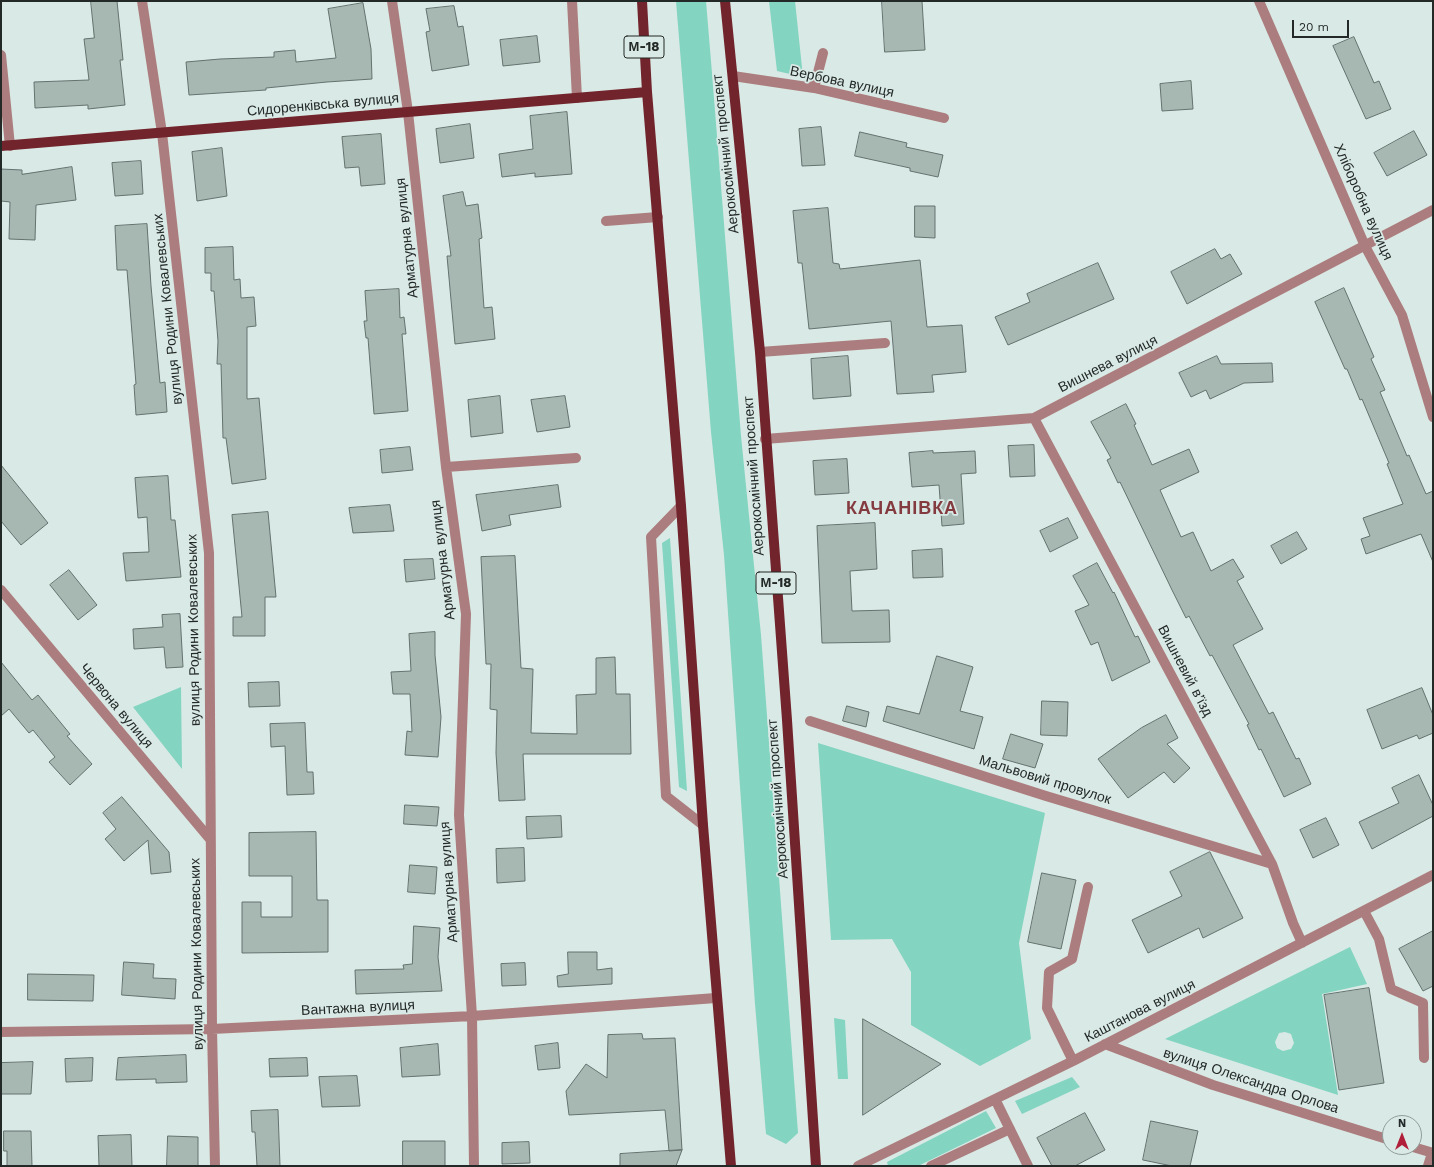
<!DOCTYPE html>
<html>
<head>
<meta charset="utf-8">
<style>
  body { margin:0 }
  #map { position:relative; width:1434px; height:1167px; overflow:hidden; background:#d9e9e5; font-family:"Work Sans",sans-serif }
  canvas { display:block }
  .frame { position:absolute; inset:0; border:2px solid #232927; pointer-events:none }
  .north { position:absolute; left:1382px; top:1115px; width:40px; height:40px; box-sizing:border-box; background:#d9e9e5; border:1px solid #909c99; border-radius:50%; rotate:0deg; font-size:11px; font-weight:700; line-height:16px; text-align:center; color:#232927 }
  .north::after { content:''; display:block; margin:auto; width:14px; height:18px; background:#b11e39; clip-path:polygon(50% 0,100% 100%,50% 72%,0 100%) }
  .scale { position:absolute; left:1292px; top:20px; width:57px; height:18px; box-sizing:border-box; border:2px solid #232927; border-top:0; padding-left:5px; font-size:12px; line-height:14px; white-space:nowrap; color:#232927; -webkit-text-stroke:3px #d9e9e5; paint-order:stroke }
</style>
</head>
<body>
<div id="map">
<canvas width="1434" height="1167"></canvas>
<div class="frame"></div>
<div class="north">N</div>
<div class="scale">20 m</div>
</div>
<script>
const g = document.querySelector('canvas').getContext('2d');
g.lineJoin = 'round';
function fillPath(path, color) { g.fillStyle = color; g.fill(path, 'evenodd'); }
function trace(path, color, width, dash) { g.strokeStyle = color; g.lineWidth = width; g.lineCap = dash ? 'butt' : 'round'; g.setLineDash(dash || []); g.stroke(path); }
function drawText(font, color, halo, rows, align = 'center') {
  g.font = font + ' "Work Sans",sans-serif'; g.lineWidth = 3.5; g.setLineDash([]); g.textBaseline = 'middle'; g.strokeStyle = halo; g.fillStyle = color; for (const [text, x, y, turn = 0] of rows) {
    g.save(); g.translate(x, y); g.rotate((+turn || 0) * Math.PI / 180); g.textAlign = isNaN(turn) ? turn : align; if (halo) g.strokeText(text, 0, 0); g.fillText(text, 0, 0); g.restore();
  }
}
const green = new Path2D(`
  M 676,1 L 706,1 L 711,61 L 741,436 L 761,635 L 798,1133 L 786,1144 L 766,1134 L 755,1004 L 724,555 L 711,432 Z
  M 769,1 L 795,1 L 803,77 L 777,71 Z
  M 670,538 L 687,791 L 679,787 L 662,543 Z
  M 181,687 L 182,769 L 133,707 Z
  M 818,743 L 1045,813 L 1019,943 L 1031,1039 L 980,1066 L 911,1025 L 911,972 L 892,939 L 831,940 Z
  M 1350,947 L 1367,984 L 1322,994 L 1338,1095 L 1165,1039 ZM 1285,1032 L 1291,1034 L 1294,1043 L 1291,1049 L 1283,1051 L 1277,1048 L 1275,1042 L 1279,1033 Z
  M 834,1018 L 845,1020 L 848,1079 L 838,1079 Z
  M 1072,1077 L 1080,1087 L 1022,1114 L 1015,1101 Z
  M 986,1111 L 996,1128 L 918,1166 L 888,1166 L 887,1162 Z`);
const building = new Path2D(`
  M 91,1 L 117,1 L 123,60 L 120,60 L 125,105 L 88,109 L 88,105 L 35,108 L 34,82 L 89,80 L 84,39 L 94,38 Z
  M 882,1 L 922,1 L 925,50 L 885,52 Z
  M 363,3 L 371,49 L 372,79 L 327,82 L 266,88 L 266,90 L 189,95 L 186,62 L 220,59 L 274,57 L 274,52 L 295,50 L 296,62 L 336,58 L 328,9 Z
  M 454,6 L 458,27 L 463,26 L 469,65 L 432,71 L 426,32 L 430,31 L 426,9 Z
  M 537,36 L 540,62 L 503,66 L 500,40 Z
  M 1354,37 L 1374,83 L 1379,81 L 1391,109 L 1366,119 L 1333,46 Z
  M 1191,81 L 1193,109 L 1162,111 L 1160,84 Z
  M 567,112 L 572,174 L 535,177 L 535,173 L 502,177 L 499,154 L 533,149 L 530,116 Z
  M 470,124 L 474,158 L 440,163 L 436,129 Z
  M 821,127 L 825,165 L 802,166 L 799,129 Z
  M 1414,131 L 1427,155 L 1387,176 L 1374,153 Z
  M 860,132 L 907,143 L 906,147 L 943,155 L 938,177 L 910,171 L 910,168 L 855,156 Z
  M 381,134 L 385,184 L 361,186 L 359,167 L 345,168 L 342,137 Z
  M 222,148 L 227,196 L 197,201 L 192,152 Z
  M 141,161 L 143,194 L 115,196 L 112,163 Z
  M 72,167 L 76,200 L 36,205 L 35,240 L 9,239 L 10,202 L 1,201 L 1,169 L 22,170 L 22,174 Z
  M 463,192 L 466,206 L 478,204 L 482,238 L 479,239 L 484,308 L 492,307 L 495,339 L 455,344 L 447,256 L 451,256 L 443,196 Z
  M 915,206 L 935,206 L 935,238 L 915,237 Z
  M 828,208 L 833,263 L 839,264 L 840,269 L 920,260 L 927,327 L 962,325 L 966,372 L 932,375 L 934,392 L 897,394 L 891,321 L 809,329 L 802,263 L 798,263 L 793,211 Z
  M 147,224 L 151,286 L 160,383 L 165,382 L 167,412 L 136,415 L 134,385 L 136,384 L 127,270 L 117,270 L 115,226 Z
  M 233,247 L 234,280 L 240,279 L 241,298 L 254,297 L 256,326 L 247,327 L 247,399 L 259,398 L 266,479 L 232,484 L 226,438 L 223,438 L 221,364 L 217,364 L 218,341 L 214,291 L 211,291 L 211,273 L 205,273 L 205,248 Z
  M 1215,249 L 1221,259 L 1230,254 L 1242,274 L 1187,304 L 1171,272 Z
  M 1098,263 L 1114,299 L 1008,345 L 995,317 L 1030,302 L 1027,294 Z
  M 1344,288 L 1374,357 L 1371,359 L 1385,390 L 1380,392 L 1407,456 L 1409,455 L 1426,494 L 1433,491 L 1433,562 L 1421,534 L 1366,554 L 1361,539 L 1370,536 L 1363,518 L 1403,504 L 1387,464 L 1389,463 L 1362,399 L 1360,400 L 1347,369 L 1345,369 L 1315,302 Z
  M 399,289 L 400,318 L 404,317 L 406,334 L 402,334 L 408,411 L 374,414 L 368,338 L 366,338 L 364,321 L 367,321 L 365,291 Z
  M 848,356 L 851,396 L 813,399 L 811,359 Z
  M 1217,356 L 1221,364 L 1272,363 L 1273,382 L 1244,383 L 1210,399 L 1206,390 L 1191,397 L 1179,373 Z
  M 500,396 L 503,433 L 471,437 L 468,400 Z
  M 565,396 L 570,427 L 537,432 L 531,400 Z
  M 1126,404 L 1136,424 L 1134,425 L 1152,465 L 1189,449 L 1199,472 L 1160,490 L 1181,537 L 1193,532 L 1211,571 L 1233,559 L 1244,577 L 1237,581 L 1263,629 L 1233,645 L 1269,714 L 1273,712 L 1296,759 L 1299,758 L 1311,784 L 1284,797 L 1261,749 L 1259,750 L 1247,725 L 1249,724 L 1212,655 L 1210,656 L 1189,616 L 1186,618 L 1172,590 L 1120,482 L 1118,483 L 1107,460 L 1111,458 L 1091,422 Z
  M 1034,445 L 1035,476 L 1010,477 L 1008,446 Z
  M 410,447 L 413,470 L 382,473 L 380,450 Z
  M 933,451 L 933,453 L 975,451 L 976,473 L 961,474 L 964,524 L 942,526 L 939,485 L 912,487 L 909,453 Z
  M 847,459 L 849,493 L 815,495 L 813,461 Z
  M 1,465 L 48,523 L 21,545 L 1,521 Z
  M 168,476 L 171,520 L 175,520 L 181,577 L 126,581 L 123,553 L 149,552 L 147,517 L 138,518 L 135,478 Z
  M 558,485 L 561,507 L 509,515 L 511,525 L 482,531 L 476,495 Z
  M 390,505 L 394,531 L 353,533 L 349,508 Z
  M 268,512 L 276,597 L 265,597 L 265,636 L 233,636 L 233,617 L 242,617 L 232,515 Z
  M 1068,518 L 1078,538 L 1050,552 L 1040,531 Z
  M 875,523 L 877,569 L 850,571 L 852,611 L 889,610 L 890,642 L 822,643 L 817,526 Z
  M 1297,532 L 1307,549 L 1281,564 L 1271,546 Z
  M 942,549 L 943,577 L 913,578 L 912,551 Z
  M 515,556 L 521,668 L 533,669 L 531,733 L 577,734 L 576,695 L 596,694 L 596,658 L 615,657 L 616,694 L 630,694 L 631,754 L 523,754 L 525,800 L 499,801 L 496,753 L 497,710 L 490,709 L 491,664 L 486,664 L 481,557 Z
  M 433,559 L 435,579 L 406,582 L 404,560 Z
  M 1097,563 L 1113,593 L 1114,592 L 1135,637 L 1138,636 L 1150,662 L 1112,681 L 1098,642 L 1091,645 L 1075,611 L 1089,605 L 1073,576 Z
  M 69,570 L 97,605 L 78,620 L 50,585 Z
  M 180,614 L 183,667 L 166,668 L 164,647 L 134,649 L 133,629 L 163,627 L 162,615 Z
  M 435,632 L 435,655 L 441,717 L 438,757 L 405,755 L 407,731 L 412,732 L 410,694 L 393,694 L 391,672 L 411,671 L 409,634 Z
  M 937,656 L 973,667 L 960,711 L 983,717 L 974,749 L 883,721 L 887,706 L 919,714 Z
  M 1,662 L 32,700 L 38,695 L 70,734 L 67,736 L 92,764 L 70,785 L 49,762 L 55,757 L 33,730 L 29,733 L 9,709 L 1,716 Z
  M 279,682 L 280,706 L 249,707 L 248,683 Z
  M 1422,688 L 1433,715 L 1433,733 L 1419,739 L 1417,735 L 1382,749 L 1367,710 Z
  M 1042,701 L 1068,702 L 1067,736 L 1041,735 Z
  M 847,706 L 869,712 L 866,727 L 843,721 Z
  M 1166,715 L 1178,738 L 1167,744 L 1190,768 L 1174,783 L 1164,772 L 1128,798 L 1098,759 L 1141,728 Z
  M 305,723 L 307,772 L 313,772 L 314,794 L 287,795 L 285,746 L 271,747 L 270,724 Z
  M 1011,734 L 1043,744 L 1035,768 L 1003,759 Z
  M 1419,775 L 1433,805 L 1433,816 L 1372,849 L 1359,822 L 1399,803 L 1392,788 Z
  M 122,797 L 169,852 L 171,872 L 151,874 L 148,840 L 124,861 L 105,839 L 116,829 L 103,813 Z
  M 405,805 L 439,807 L 437,826 L 404,824 Z
  M 561,816 L 562,837 L 527,839 L 526,817 Z
  M 1326,818 L 1339,845 L 1313,858 L 1300,830 Z
  M 316,832 L 317,900 L 328,900 L 328,952 L 242,953 L 242,902 L 261,902 L 261,917 L 292,917 L 292,876 L 249,876 L 249,833 Z
  M 524,848 L 525,881 L 497,883 L 496,849 Z
  M 1210,852 L 1243,918 L 1203,938 L 1199,928 L 1148,953 L 1132,920 L 1182,896 L 1170,872 Z
  M 410,865 L 437,867 L 435,894 L 408,892 Z
  M 1042,873 L 1076,880 L 1061,949 L 1028,942 Z
  M 414,926 L 440,928 L 438,957 L 442,991 L 356,994 L 355,970 L 404,969 L 403,965 L 412,964 Z
  M 1433,931 L 1433,986 L 1423,991 L 1399,949 Z
  M 568,952 L 597,952 L 597,970 L 612,968 L 612,984 L 558,987 L 557,976 L 568,974 Z
  M 124,962 L 154,964 L 153,978 L 176,979 L 175,999 L 122,995 Z
  M 525,963 L 526,985 L 502,986 L 501,964 Z
  M 28,974 L 94,975 L 93,1001 L 28,1000 Z
  M 1369,988 L 1384,1083 L 1339,1090 L 1324,995 Z
  M 863,1019 L 941,1064 L 863,1115 Z
  M 642,1034 L 643,1039 L 675,1038 L 682,1150 L 669,1151 L 665,1110 L 569,1115 L 566,1091 L 586,1064 L 607,1078 L 608,1035 Z
  M 558,1043 L 560,1068 L 538,1070 L 535,1046 Z
  M 438,1044 L 440,1075 L 402,1077 L 400,1048 Z
  M 186,1055 L 187,1082 L 156,1083 L 156,1079 L 116,1080 L 118,1058 Z
  M 93,1058 L 92,1081 L 66,1082 L 65,1059 Z
  M 307,1058 L 308,1076 L 270,1077 L 269,1059 Z
  M 33,1062 L 31,1094 L 1,1094 L 1,1063 Z
  M 357,1076 L 360,1106 L 322,1107 L 319,1077 Z
  M 278,1110 L 280,1166 L 257,1166 L 255,1132 L 252,1132 L 251,1111 Z
  M 1085,1113 L 1105,1150 L 1075,1166 L 1052,1166 L 1037,1138 Z
  M 1151,1121 L 1198,1131 L 1190,1166 L 1172,1166 L 1143,1160 Z
  M 4,1131 L 31,1131 L 32,1166 L 7,1166 L 7,1151 L 4,1151 Z
  M 131,1135 L 132,1166 L 99,1166 L 98,1136 Z
  M 168,1136 L 198,1137 L 198,1166 L 167,1166 Z
  M 403,1141 L 445,1141 L 445,1166 L 403,1166 Z
  M 529,1142 L 530,1163 L 502,1164 L 502,1143 Z
  M 682,1150 L 676,1166 L 620,1166 L 620,1154 Z`);
const minor = new Path2D(`
  M 142,1 L 162,133 L 209,553 L 212,1029 L 215,1166
  M 392,1 L 408,112 L 446,467 L 466,614 L 459,815 L 472,1016 L 474,1166
  M 572,1 L 577,98
  M 1259,1 L 1365,246 L 1402,315 L 1433,417
  M 1,55 L 10,146
  M 733,76 L 814,88 L 944,118
  M 814,88 L 823,53
  M 606,221 L 658,217
  M 760,352 L 885,343
  M 1034,418 L 1272,864 L 1293,923 L 1302,943
  M 765,439 L 1034,418 L 1433,210
  M 446,467 L 576,458
  M 681,506 L 651,537 L 666,796 L 703,825
  M 1,590 L 210,839
  M 810,721 L 1046,796 L 1272,864
  M 1364,911 L 1379,939 L 1391,989 L 1423,1003 L 1424,1058
  M 1,1032 L 212,1029 L 472,1016 L 716,998
  M 1105,1044 L 1213,1085 L 1390,1140
  M 1073,1061 L 1047,1008 L 1049,972 L 1072,959 L 1088,887
  M 995,1099 L 1028,1166
  M 1413,1147 L 1433,1153
  M 858,1166 L 1073,1061 L 1433,875
  M 931,1166 L 1010,1129
  M 1428,1166 L 1432,1153`);
const major = new Path2D(`
  M 642,1 L 647,92 L 681,506 L 703,825 L 731,1166
  M 725,1 L 760,352 L 787,720 L 816,1166
  M 1,146 L 647,92`);
const shields = [
  [644,47,40],
  [776,583,40]
];
const shieldNames = [
  ["М-18",644,47],
  ["М-18",776,583]
];
const streetNames = [
  ["Вербова вулиця",842,82,12],
  ["Сидоренківська вулиця",323,105,-5],
  ["Аерокосмічний проспект",726,154,-96],
  ["Хліборобна вулиця",1363,202,66],
  ["Арматурна вулиця",407,238,-96],
  ["вулиця Родини Ковалевських",168,309,-96],
  ["Вишнева вулиця",1108,364,-27],
  ["Аерокосмічний проспект",754,476,-94],
  ["Арматурна вулиця",443,560,-97],
  ["вулиця Родини Ковалевських",194,630,-91],
  ["Вишневий в’їзд",1185,671,62],
  ["Червона вулиця",116,706,50],
  ["Мальвовий провулок",1045,780,17],
  ["Аерокосмічний проспект",778,799,-94],
  ["Арматурна вулиця",449,882,-94],
  ["вулиця Родини Ковалевських",197,954,-91],
  ["Вантажна вулиця",358,1008,-3],
  ["Каштанова вулиця",1140,1011,-27],
  ["вулиця Олександра Орлова",1251,1081,18]
];
const districtNames = [
  ["КАЧАНІВКА",902,509]
];
fillPath(green, '#83d4c1');
fillPath(building, '#a7b7b2');
trace(building, '#64726e', 1);
trace(minor, '#ac7d7e', 10);
trace(major, '#72242c', 10);
for (const [x, y, w] of shields) { const box = new Path2D(); box.roundRect(x - w / 2, y - 11, w, 22, 3); g.fillStyle = '#d9e9e5'; g.fill(box); trace(box, '#232927', 1); }
drawText('bold 13px', '#232927', null, shieldNames);
drawText('14px', '#232927', '#d9e9e5', streetNames);
g.letterSpacing = '1px';
drawText('bold 18px', '#843b40', '#d9e9e5', districtNames);
g.letterSpacing = '0px';
</script>
</body>
</html>
